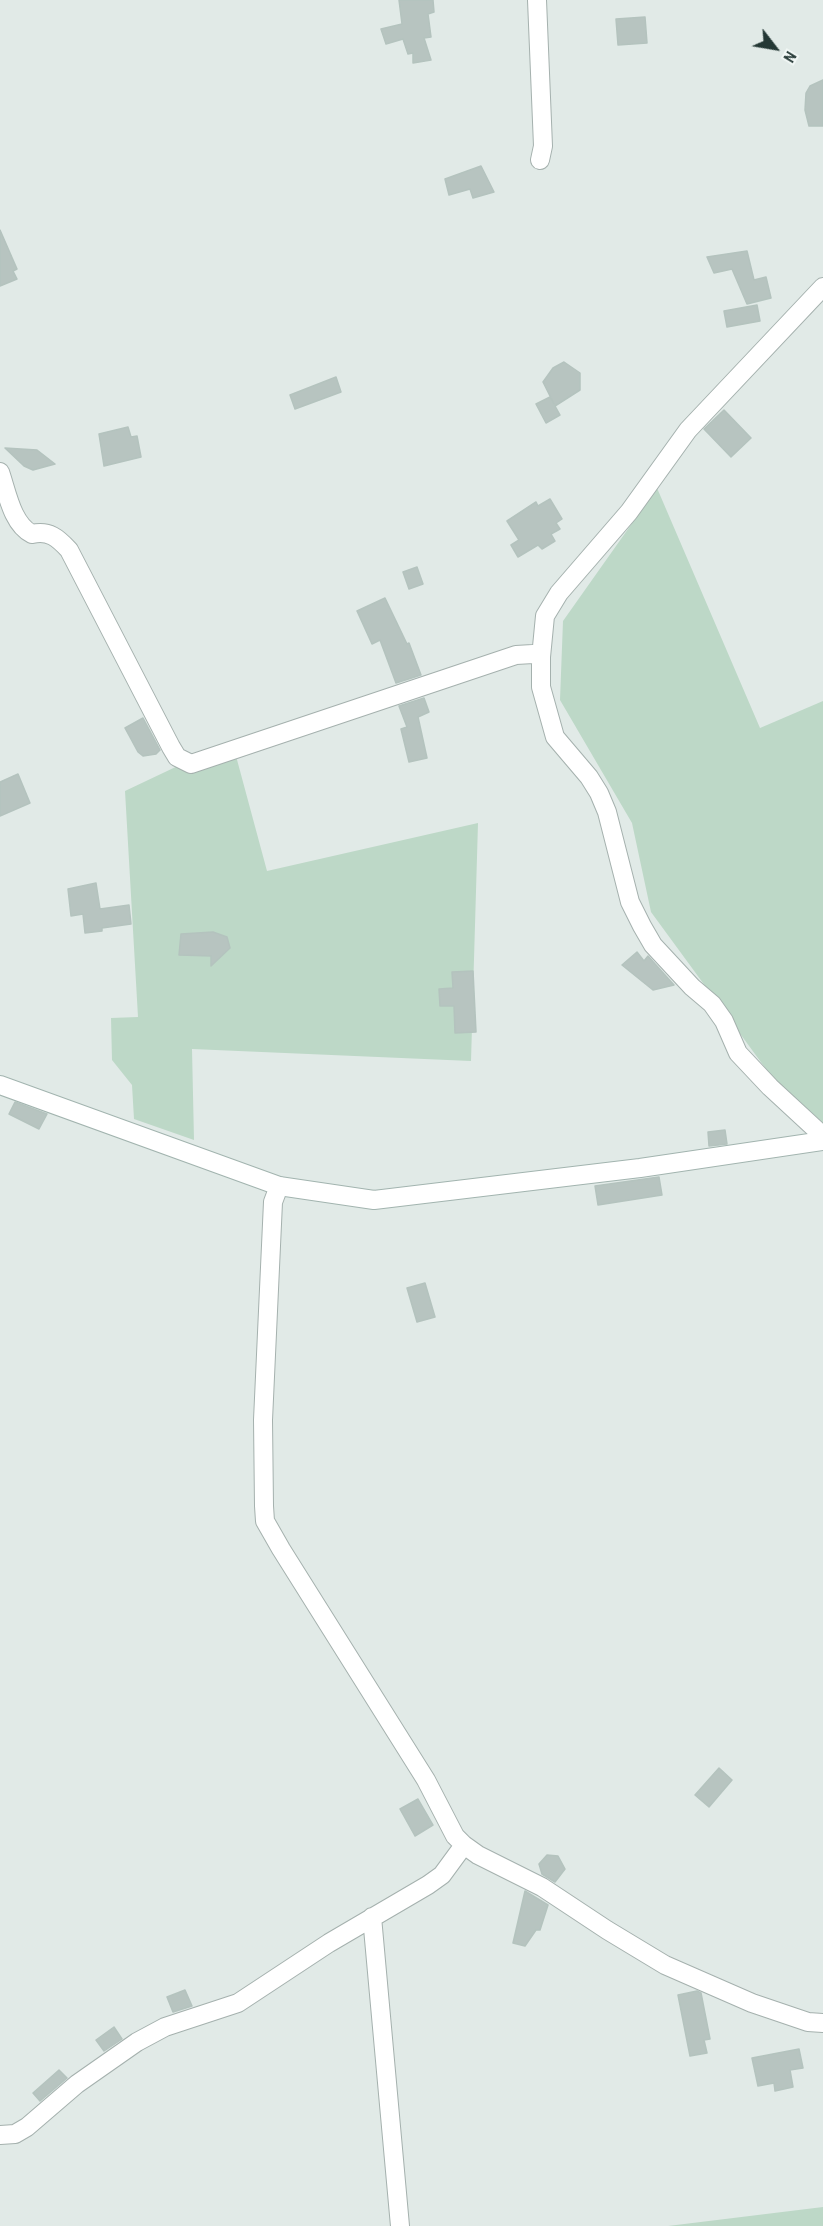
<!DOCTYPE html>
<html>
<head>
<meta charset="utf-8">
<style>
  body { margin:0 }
  #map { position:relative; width:823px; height:2226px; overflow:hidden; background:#e1eae7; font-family:"Archivo Narrow",sans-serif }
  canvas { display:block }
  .north { position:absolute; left:745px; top:18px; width:60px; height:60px; -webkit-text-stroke:4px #f1f7f5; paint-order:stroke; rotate:121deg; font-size:16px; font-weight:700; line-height:24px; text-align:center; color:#243835 }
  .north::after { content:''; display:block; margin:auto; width:21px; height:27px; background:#243835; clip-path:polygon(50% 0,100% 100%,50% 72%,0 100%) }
</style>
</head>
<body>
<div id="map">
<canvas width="823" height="2226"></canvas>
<div class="north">N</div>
</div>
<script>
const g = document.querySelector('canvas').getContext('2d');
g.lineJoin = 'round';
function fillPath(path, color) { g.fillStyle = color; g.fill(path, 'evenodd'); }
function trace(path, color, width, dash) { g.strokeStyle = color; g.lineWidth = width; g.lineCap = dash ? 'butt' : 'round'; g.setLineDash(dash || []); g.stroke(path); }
const green = new Path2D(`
  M 657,488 L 760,728 L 823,701 L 823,1125 L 774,1080 L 651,912 L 632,823 L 560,700 L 563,621 Z
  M 236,756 L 267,871 L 478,823 L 471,1061 L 192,1049 L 194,1140 L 134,1119 L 132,1085 L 112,1060 L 111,1018 L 138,1017 L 125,791 L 184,763 Z
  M 823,2207 L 823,2226 L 668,2226 Z`);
const building = new Path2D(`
  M 399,0 L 433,0 L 434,12 L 428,14 L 431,37 L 424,38 L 431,60 L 413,63 L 413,53 L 408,54 L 403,39 L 386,44 L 381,29 L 402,24 Z
  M 645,17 L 647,43 L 618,45 L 616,19 Z
  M 823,80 L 823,126 L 809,126 L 805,110 L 806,93 L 810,86 Z
  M 481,166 L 494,192 L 473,198 L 470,189 L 449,195 L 445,179 Z
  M 0,230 L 17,269 L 13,271 L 17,279 L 0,286 Z
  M 747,251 L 754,280 L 766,277 L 771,298 L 747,304 L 732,269 L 714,273 L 707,257 Z
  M 757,305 L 760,321 L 727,327 L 724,311 Z
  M 564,362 L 580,373 L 580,390 L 555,406 L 560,415 L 546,423 L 536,404 L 550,397 L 554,404 L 543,382 L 553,368 Z
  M 336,377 L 341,392 L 295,409 L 290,395 Z
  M 724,410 L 751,438 L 731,457 L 704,429 Z
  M 128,427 L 131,437 L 137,436 L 141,457 L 104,466 L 99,434 Z
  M 5,448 L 37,450 L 55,464 L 33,470 L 24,466 Z
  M 550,499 L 562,519 L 556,523 L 560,529 L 551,534 L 555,541 L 542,549 L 538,545 L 518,557 L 511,545 L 519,540 L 507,521 L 536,502 L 538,506 Z
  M 417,567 L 423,584 L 409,589 L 403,572 Z
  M 385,598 L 407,644 L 409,643 L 421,675 L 396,683 L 380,640 L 372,644 L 357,611 Z
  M 424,698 L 429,712 L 418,717 L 427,758 L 409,762 L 401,729 L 407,727 L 399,706 Z
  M 143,718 L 160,750 L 156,754 L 143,756 L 138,752 L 125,728 Z
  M 18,774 L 30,803 L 0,816 L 0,782 Z
  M 96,883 L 100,909 L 129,905 L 131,924 L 102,928 L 102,931 L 85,933 L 83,914 L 71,916 L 68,889 Z
  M 213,932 L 227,937 L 230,948 L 211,966 L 211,956 L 179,955 L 181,934 Z
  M 637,952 L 644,961 L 648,956 L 674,985 L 653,990 L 622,965 Z
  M 473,971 L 476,1032 L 455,1033 L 454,1006 L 440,1006 L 439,989 L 453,988 L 452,972 Z
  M 15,1102 L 47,1114 L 39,1129 L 9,1114 Z
  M 725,1130 L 727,1144 L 709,1146 L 708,1132 Z
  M 659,1177 L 662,1195 L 598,1205 L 595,1186 Z
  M 425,1283 L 435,1317 L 417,1322 L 407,1288 Z
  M 719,1768 L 732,1780 L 709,1807 L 695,1795 Z
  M 418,1799 L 433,1825 L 415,1836 L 400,1809 Z
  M 547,1855 L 558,1856 L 565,1869 L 555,1882 L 542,1874 L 539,1864 Z
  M 525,1891 L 548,1905 L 540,1930 L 536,1930 L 525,1946 L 513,1943 Z
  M 185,1990 L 192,2006 L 173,2012 L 167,1997 Z
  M 697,1991 L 701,1993 L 710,2039 L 704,2040 L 707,2053 L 690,2056 L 678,1995 Z
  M 114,2027 L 122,2039 L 104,2051 L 96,2040 Z
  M 799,2049 L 803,2068 L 790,2070 L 793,2087 L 775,2091 L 774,2083 L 758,2086 L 752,2058 Z
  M 59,2070 L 67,2078 L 40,2101 L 33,2093 Z`);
const minor = new Path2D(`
  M 537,0 L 543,146 L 540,160
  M 823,287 L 688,430 L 629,512 L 559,593 L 545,616 L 541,657 L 541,687 L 555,737 L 589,777 L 599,793 L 607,812 L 630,902 L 642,926 L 653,945 L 692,987 L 712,1004 L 724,1021 L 738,1053 L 770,1087 L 823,1136
  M 0,472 C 7,492 12,524 32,534 C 49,530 58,538 69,550 L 171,747 L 177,757 L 191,764 L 516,655 L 533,654 L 541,657
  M 279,1186 L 273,1202 L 263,1420 L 264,1506 L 265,1521 L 281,1549 L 426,1780 L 455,1836 L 464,1845 L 478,1855 L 542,1887 L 607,1930 L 665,1965 L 752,2003 L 808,2022 L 823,2023
  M 372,1917 L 400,2226
  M 0,2135 L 15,2134 L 27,2127 L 77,2084 L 137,2042 L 165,2027 L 238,2003 L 329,1943 L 428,1885 L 442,1875 L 464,1845`);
const secondary = new Path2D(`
  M 0,1085 L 279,1186 L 374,1200 L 640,1168 L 823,1141`);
fillPath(green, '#bdd8c7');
fillPath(building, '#b7c4c0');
trace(building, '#b4c3be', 1.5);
trace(minor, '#a5b1ae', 20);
trace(secondary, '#a2b4af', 20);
trace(minor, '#fff', 18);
trace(secondary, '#fff', 18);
</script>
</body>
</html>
